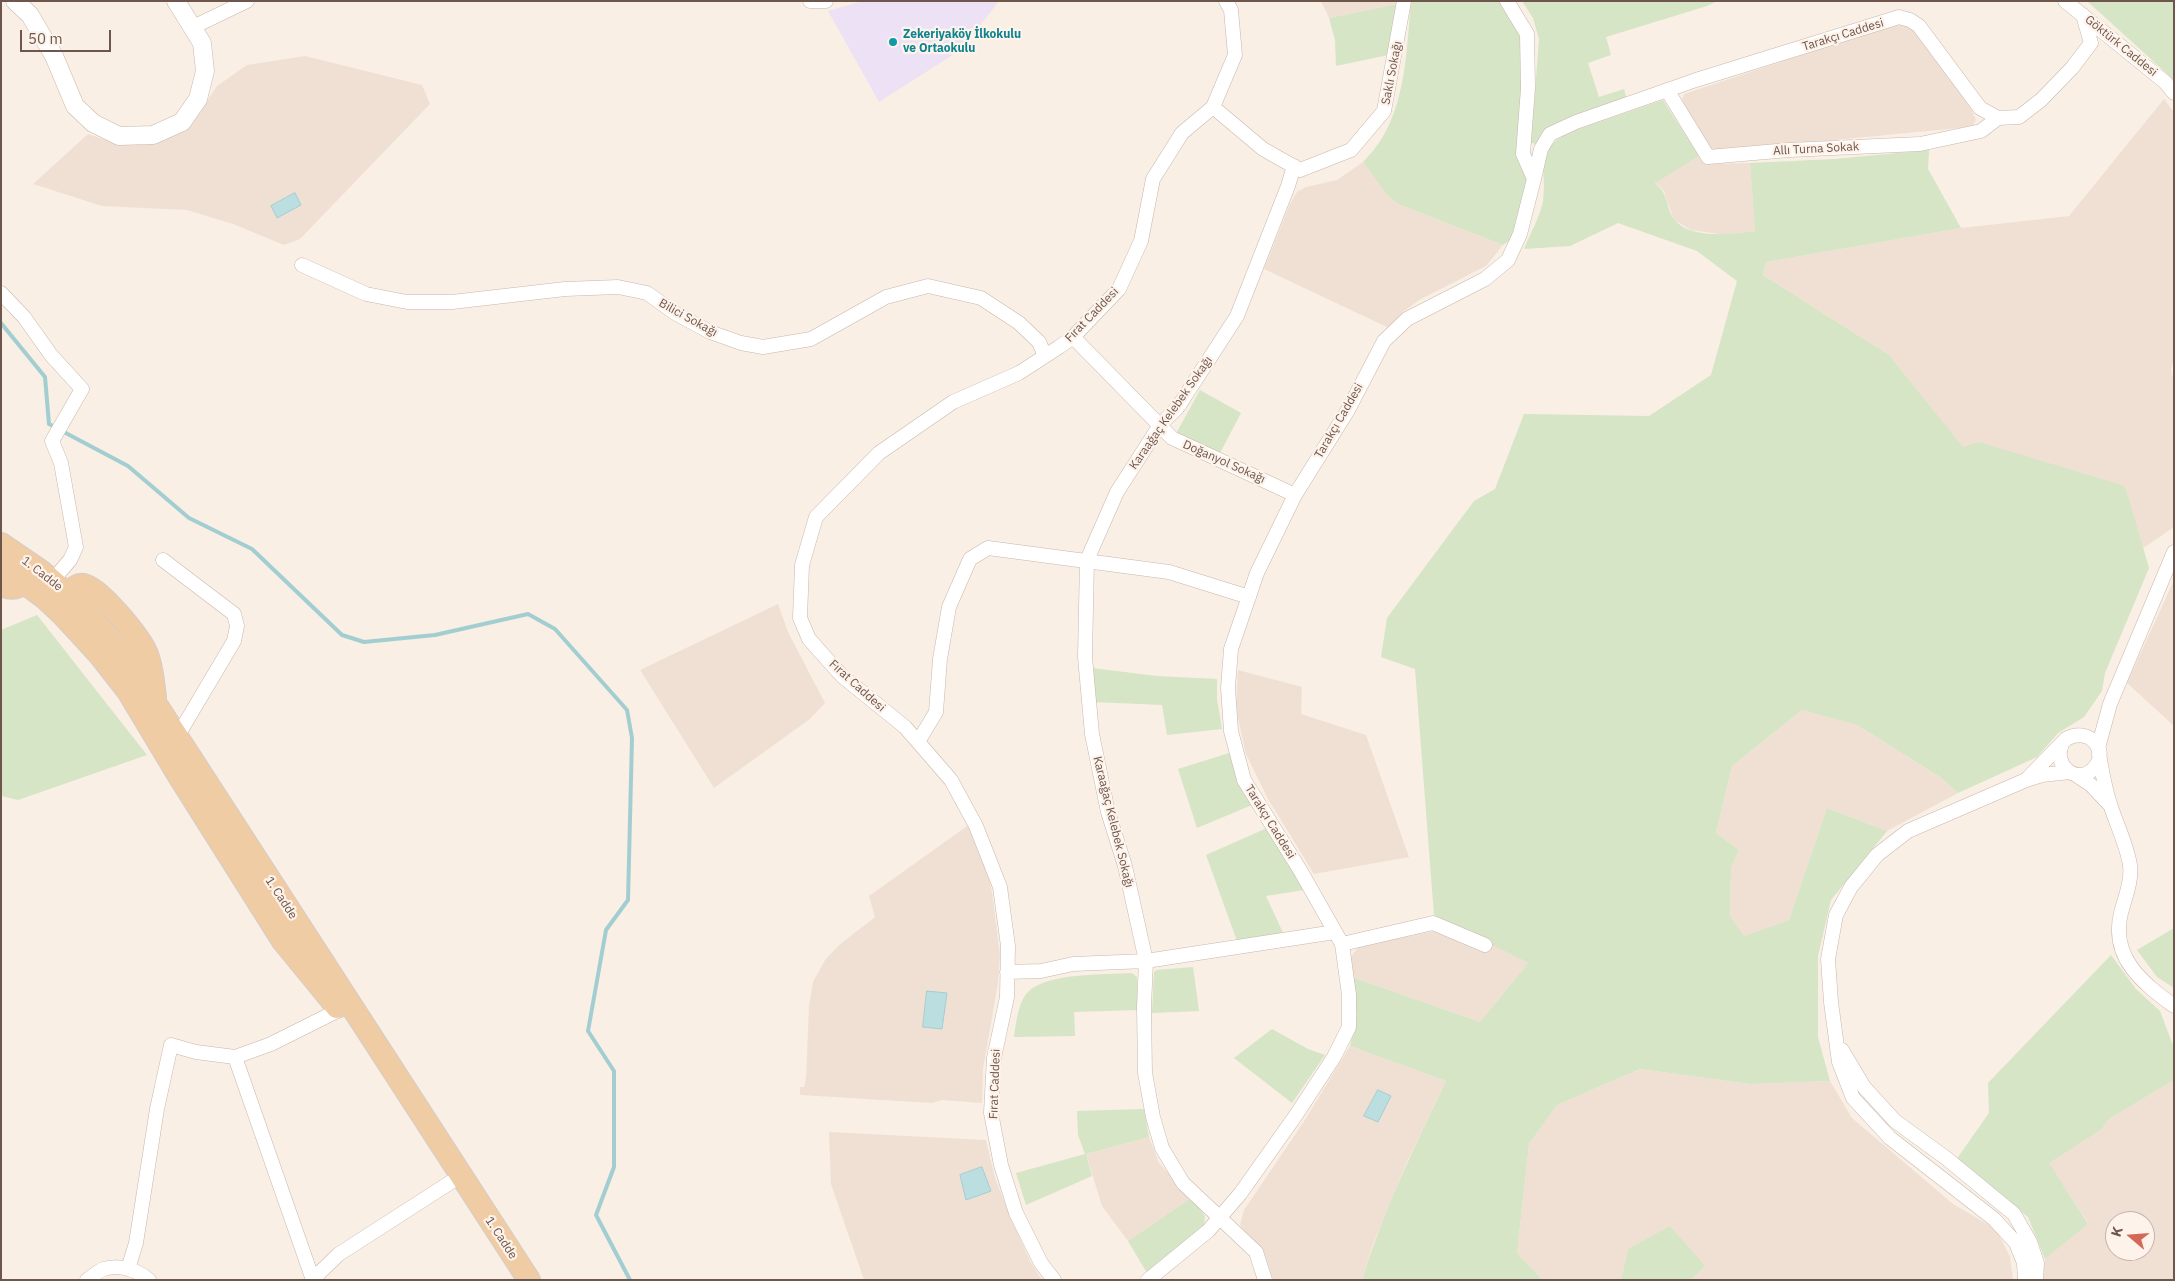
<!DOCTYPE html>
<html>
<head>
<meta charset="utf-8">
<style>
  body { margin:0 }
  #map { position:relative; width:2175px; height:1281px; overflow:hidden; background:#f9efe4; font-family:"IBM Plex Sans",sans-serif }
  canvas { display:block }
  .frame { position:absolute; inset:0; border:2px solid #6e564d; pointer-events:none }
  .north { position:absolute; left:2105px; top:1211px; width:50px; height:50px; box-sizing:border-box; background:#fdf3ea; border:1px solid #c4b4ab; border-radius:50%; rotate:288deg; font-size:14px; font-weight:700; line-height:20px; text-align:center; color:#6e564d }
  .north::after { content:''; display:block; margin:auto; width:18px; height:22px; background:#d56757; clip-path:polygon(50% 0,100% 100%,50% 72%,0 100%) }
  .scale { position:absolute; left:20px; top:30px; width:91px; height:22px; box-sizing:border-box; border:2px solid #6e564d; border-top:0; padding-left:6px; font-size:15px; line-height:18px; white-space:nowrap; color:#6e564d; -webkit-text-stroke:4px #fdf3ea; paint-order:stroke }
</style>
</head>
<body>
<div id="map">
<canvas width="2175" height="1281"></canvas>
<div class="frame"></div>
<div class="north">K</div>
<div class="scale">50 m</div>
</div>
<script>
const g = document.querySelector('canvas').getContext('2d');
g.lineJoin = 'round';
function fillPath(path, color) { g.fillStyle = color; g.fill(path, 'evenodd'); }
function trace(path, color, width, dash) { g.strokeStyle = color; g.lineWidth = width; g.lineCap = dash ? 'butt' : 'round'; g.setLineDash(dash || []); g.stroke(path); }
function drawText(font, color, halo, rows, align = 'center') {
  g.font = font + ' "IBM Plex Sans",sans-serif'; g.lineWidth = 4.5; g.setLineDash([]); g.textBaseline = 'middle'; g.strokeStyle = halo; g.fillStyle = color; for (const [text, x, y, turn = 0] of rows) {
    g.save(); g.translate(x, y); g.rotate((+turn || 0) * Math.PI / 180); g.textAlign = isNaN(turn) ? turn : align; if (halo) g.strokeText(text, 0, 0); g.fillText(text, 0, 0); g.restore();
  }
}
const residential = new Path2D(`
  M 1321,1 L 1398,1 L 1397,4 L 1329,18 Z
  M 1901,22 L 1915,27 L 1971,109 L 1976,120 L 1973,125 L 1969,127 L 1711,152 L 1687,115 L 1682,101 L 1684,94 Z
  M 305,56 L 422,85 L 430,104 L 300,239 L 284,245 L 233,224 L 187,210 L 102,206 L 33,184 L 88,134 L 117,144 L 146,145 L 165,139 L 191,126 L 217,86 L 247,65 Z
  M 2164,99 L 2174,112 L 2174,359 L 2171,370 L 2174,382 L 2174,527 L 2142,549 L 2125,486 L 1963,448 L 1889,355 L 1763,275 L 1766,262 L 1961,228 L 2069,216 Z
  M 1699,156 L 1709,164 L 1750,163 L 1755,231 L 1726,235 L 1691,230 L 1674,220 L 1664,191 L 1655,182 Z
  M 1363,162 L 1387,195 L 1398,204 L 1503,245 L 1486,266 L 1419,300 L 1403,312 L 1389,328 L 1264,269 L 1290,204 L 1297,192 L 1306,187 L 1337,180 Z
  M 2174,580 L 2174,726 L 2127,683 Z
  M 778,604 L 788,632 L 825,703 L 810,719 L 714,788 L 640,670 Z
  M 1238,670 L 1302,687 L 1301,714 L 1366,735 L 1409,857 L 1314,874 L 1268,799 L 1246,754 L 1236,709 Z
  M 1802,710 L 1857,725 L 1940,777 L 1958,793 L 1887,831 L 1827,808 L 1789,920 L 1744,936 L 1730,916 L 1731,868 L 1739,850 L 1716,833 L 1732,766 Z
  M 970,824 L 986,865 L 992,892 L 1000,955 L 998,983 L 983,1069 L 982,1103 L 942,1100 L 932,1103 L 800,1095 L 800,1087 L 804,1087 L 806,1078 L 809,1006 L 813,982 L 825,960 L 839,945 L 875,917 L 869,896 Z
  M 1444,919 L 1528,963 L 1480,1022 L 1352,977 L 1350,958 L 1359,946 L 1435,931 Z
  M 1350,1046 L 1446,1081 L 1407,1162 L 1372,1247 L 1362,1280 L 1273,1280 L 1266,1259 L 1240,1225 L 1244,1210 L 1303,1123 Z
  M 1640,1069 L 1750,1084 L 1830,1081 L 1852,1118 L 1953,1204 L 1996,1229 L 2010,1257 L 2013,1280 L 1691,1280 L 1705,1266 L 1628,1249 L 1621,1280 L 1543,1280 L 1517,1253 L 1529,1144 L 1557,1105 Z
  M 2174,1080 L 2174,1280 L 2043,1280 L 2045,1259 L 2088,1223 L 2048,1163 L 2101,1130 L 2109,1119 ZM 2115,1221 L 2145,1221 L 2145,1251 L 2115,1251 Z
  M 829,1132 L 986,1140 L 995,1178 L 1008,1211 L 1030,1261 L 1042,1280 L 864,1280 L 831,1184 Z
  M 1149,1137 L 1159,1163 L 1191,1198 L 1128,1241 L 1102,1206 L 1086,1154 Z`);
const education = new Path2D(`
  M 863,1 L 999,1 L 962,49 L 879,102 L 828,11 Z`);
const green = new Path2D(`
  M 1411,1 L 1499,1 L 1523,35 L 1520,153 L 1527,181 L 1513,238 L 1503,245 L 1398,204 L 1387,195 L 1363,162 C 1406,121 1406,56 1411,1 Z
  M 1522,1 L 1717,1 L 1707,6 L 1606,37 L 1611,55 L 1588,63 L 1599,97 L 1624,89 L 1627,101 L 1562,121 L 1537,144 L 1531,143 L 1539,39 L 1533,18 Z
  M 2087,1 L 2174,1 L 2174,80 Z
  M 1397,4 L 1393,54 L 1336,66 L 1335,40 L 1329,18 Z
  M 1663,100 L 1699,156 L 1655,183 C 1671,197 1665,207 1674,219 C 1689,240 1734,234 1755,231 L 1750,163 L 1835,159 L 1929,150 L 1928,169 L 1961,228 L 1766,262 L 1763,275 L 1889,355 L 1963,447 L 1979,442 L 2125,486 L 2149,568 L 2105,673 L 2102,691 L 2084,717 L 2058,733 L 2037,757 L 1958,793 L 1940,777 L 1857,725 L 1802,710 L 1732,766 L 1716,833 L 1739,850 L 1731,868 L 1730,916 L 1744,936 L 1789,920 L 1827,808 L 1887,831 L 1831,900 L 1818,956 L 1818,1037 L 1830,1081 L 1750,1084 L 1640,1069 L 1557,1105 L 1529,1144 L 1517,1253 L 1543,1280 L 1362,1280 C 1383,1211 1415,1146 1446,1081 L 1350,1046 L 1357,1015 L 1352,977 L 1480,1022 L 1528,963 L 1434,915 L 1415,669 L 1381,657 L 1387,618 L 1474,501 L 1495,489 L 1524,414 L 1649,416 L 1711,375 L 1737,281 L 1697,251 L 1618,223 L 1570,246 L 1524,249 C 1530,234 1540,217 1543,201 C 1548,168 1532,154 1567,133 Z
  M 1200,390 L 1241,413 L 1220,453 L 1179,436 L 1177,432 Z
  M 37,615 L 147,755 L 18,800 L 1,796 L 1,630 Z
  M 1092,668 L 1157,676 L 1217,679 L 1217,699 L 1222,729 L 1167,735 L 1162,705 L 1094,702 Z
  M 1229,753 L 1237,778 L 1252,805 L 1197,828 L 1178,769 Z
  M 1267,828 L 1304,890 L 1266,896 L 1285,937 L 1237,941 L 1206,855 Z
  M 2174,928 L 2174,988 L 2157,977 L 2137,950 Z
  M 2111,955 L 2136,989 L 2160,1011 L 2174,1048 L 2174,1080 L 2109,1119 L 2101,1130 L 2049,1163 L 2088,1224 L 2045,1259 L 2028,1217 L 1956,1160 L 1989,1113 L 1988,1083 Z
  M 1193,967 L 1199,1011 L 1152,1013 L 1154,972 L 1157,970 Z
  M 1132,973 L 1137,977 L 1137,1010 L 1074,1012 L 1075,1036 L 1014,1037 C 1016,1024 1018,1003 1027,993 C 1046,972 1105,975 1132,973 Z
  M 1272,1029 L 1308,1049 L 1325,1055 L 1292,1103 L 1234,1058 Z
  M 1144,1109 L 1149,1137 L 1086,1154 L 1092,1176 L 1026,1205 L 1016,1173 L 1085,1154 L 1078,1135 L 1077,1111 Z
  M 1191,1198 L 1205,1216 L 1204,1225 L 1147,1273 L 1128,1241 Z
  M 1670,1226 L 1705,1266 L 1691,1280 L 1621,1280 L 1628,1249 Z`);
const water = new Path2D(`
  M 295,193 L 301,205 L 277,218 L 271,206 Z
  M 927,991 L 947,993 L 942,1029 L 923,1027 Z
  M 1378,1090 L 1391,1096 L 1378,1122 L 1364,1116 Z
  M 982,1167 L 991,1191 L 966,1200 L 960,1175 Z`);
const stream = new Path2D(`
  M 1,323 L 45,377 L 49,424 L 55,427
  M 62,431 L 128,466 L 189,518 L 252,549 L 342,635 L 364,642 L 435,635 L 528,614 L 555,629 L 627,710 L 632,738 L 628,900 L 606,930 L 588,1031 L 614,1071 L 614,1167 L 596,1215 L 630,1280`);
const minor = new Path2D(`
  M 810,1 L 826,1
  M 2065,1 L 2165,82 L 2174,93
  M 193,27 L 247,1
  M 1667,90 L 1708,157 L 1789,150 L 1920,144 L 1981,131 L 1998,118
  M 1213,107 L 1263,149 L 1300,170 L 1351,150 L 1384,111 L 1404,1
  M 1534,179 L 1541,149 L 1550,134 L 1576,122 L 1696,80 L 1899,17 L 1910,20 L 1919,26 L 1980,108 L 1998,118 L 2019,117 L 2041,100 L 2072,68 L 2091,43 L 2083,15
  M 302,265 L 366,294 L 407,302 L 452,302 L 565,289 L 618,287 L 647,293 L 675,313 L 710,332 L 741,343 L 763,347 L 811,339 L 886,297 L 928,286 L 981,298 L 1019,323 L 1039,342 L 1045,356
  M 1,293 L 24,317 L 51,355 L 82,389 L 52,441 L 61,463 L 76,547 L 70,560 L 52,581
  M 1073,337 L 1172,438 L 1295,495
  M 163,560 L 234,614 L 237,626 L 234,641 L 177,737
  M 918,742 L 936,712 L 940,659 L 949,607 L 970,559 L 988,548 L 1169,572 L 1249,597
  M 2098,748 L 2110,704 L 2174,552
  M 2099,754 C 2102,772 2105,790 2111,807 C 2117,825 2127,846 2130,865 C 2132,882 2125,897 2121,913 C 2110,958 2143,983 2174,1006
  M 2076,775 L 2091,785 L 2109,804
  M 2028,778 L 2066,739 C 2087,726 2111,749 2094,768 C 2078,786 2052,766 2062,744
  M 1342,944 L 1433,923 L 1485,945
  M 1007,972 L 1041,971 L 1073,964 L 1146,961 L 1335,932
  M 1842,1050 L 1864,1087 L 1895,1121 L 1946,1158 L 2014,1214 L 2030,1242 L 2037,1263 L 2036,1280
  M 235,1057 L 313,1280
  M 128,1269 L 136,1243 L 157,1109 L 171,1045 L 196,1052 L 235,1057 L 271,1044 L 339,1010
  M 314,1278 L 339,1254 L 451,1182
  M 87,1280 C 92,1277 98,1271 104,1269 C 120,1264 137,1270 149,1280
  M 1054,1280 L 1041,1263 L 1016,1213 L 1001,1165 L 991,1113 L 994,1058 L 1007,997 L 1008,946 L 1000,887 L 976,826 L 951,780 L 905,727 L 842,676 L 809,639 L 800,618 L 802,565 L 816,517 L 879,453 L 953,402 L 1019,373 L 1059,347 L 1073,337 L 1119,289 L 1141,241 L 1153,179 L 1182,133 L 1213,107 L 1235,55 L 1231,10 L 1226,1
  M 1148,1280 L 1208,1231 L 1240,1194 L 1296,1115 L 1334,1057 L 1349,1027 L 1349,995 L 1342,944 L 1300,870 L 1244,780 L 1231,731 L 1228,688 L 1231,649 L 1257,573 L 1295,495 L 1348,410 L 1384,341 L 1407,319 L 1485,279 L 1508,260 L 1520,234 L 1534,179 L 1523,154 L 1528,88 L 1527,34 L 1507,1
  M 1265,1280 L 1256,1252 L 1183,1183 L 1162,1148 L 1153,1117 L 1145,1073 L 1144,1007 L 1146,961 L 1125,866 L 1108,812 L 1092,734 L 1085,657 L 1087,560 L 1117,492 L 1160,425 L 1178,407 L 1237,316 L 1288,186 L 1294,166
  M 2025,1280 L 2024,1263 L 2016,1243 L 1994,1219 L 1890,1138 L 1853,1098 L 1839,1062 L 1831,1002 L 1828,959 L 1836,915 L 1851,887 L 1877,855 L 1908,831 L 2026,780 L 2042,775 L 2070,772`);
const tertiary = new Path2D(`
  M 15,1 L 30,15 L 54,56 L 75,106 L 93,123 L 119,136 L 153,135 L 182,122 L 198,99 L 205,71 L 202,43 L 176,1`);
const primary = new Path2D(`
  M 1,544 L 42,572 L 82,607 L 126,658 L 529,1280
  M 1,565 L 46,599 L 63,615 L 99,654 L 128,691 L 179,776 L 283,941 L 337,1007
  M 1,585 C 14,591 25,587 26,572
  M 63,608 C 64,601 67,595 71,591 C 75,587 78,584 84,585 C 100,588 139,637 146,652 C 152,665 153,682 155,697`);
const markers = [
  [893,42,5,"#0f9aa8"]
];
const cultureNames = [
  ["Zekeriyaköy İlkokulu",903,35],
  ["ve Ortaokulu",903,49]
];
const streetNames = [
  ["Tarakçı Caddesi",1843,35,-17],
  ["Göktürk Caddesi",2121,46,39],
  ["Saklı Sokağı",1392,73,-79],
  ["Allı Turna Sokak",1816,149,-3],
  ["Fırat Caddesi",1092,315,-46],
  ["Bilici Sokağı",688,318,29],
  ["Karaağaç Kelebek Sokağı",1171,413,-55],
  ["Tarakçı Caddesi",1339,421,-60],
  ["Doğanyol Sokağı",1224,462,24],
  ["1. Cadde",42,574,38],
  ["Fırat Caddesi",857,686,42],
  ["Karaağaç Kelebek Sokağı",1113,822,76],
  ["Tarakçı Caddesi",1270,822,58],
  ["1. Cadde",281,898,57],
  ["Fırat Caddesi",995,1084,-88],
  ["1. Cadde",501,1238,57]
];
fillPath(residential, '#f0e0d4');
fillPath(education, '#ece1f5');
fillPath(green, '#d5e5c5');
fillPath(water, '#bbdee0');
trace(water, '#a3ced1', 1);
trace(stream, '#a3ced1', 4);
trace(minor, '#c8b6ac', 15);
trace(tertiary, '#c8b6ac', 19);
trace(primary, '#d4ccca', 24);
trace(minor, '#fff', 14);
trace(tertiary, '#fff', 18);
trace(primary, '#f0cca4', 22);
for (const [x, y, r, color] of markers) { const dot = new Path2D(); dot.arc(x, y, r, 0, 2 * Math.PI); g.fillStyle = color; g.fill(dot); trace(dot, '#fdf3ea', 2); }
drawText('bold 12px', '#0d838f', '#fdf3ea', cultureNames, 'left');
drawText('12px', '#6e564d', '#fdf3ea', streetNames);
</script>
</body>
</html>
